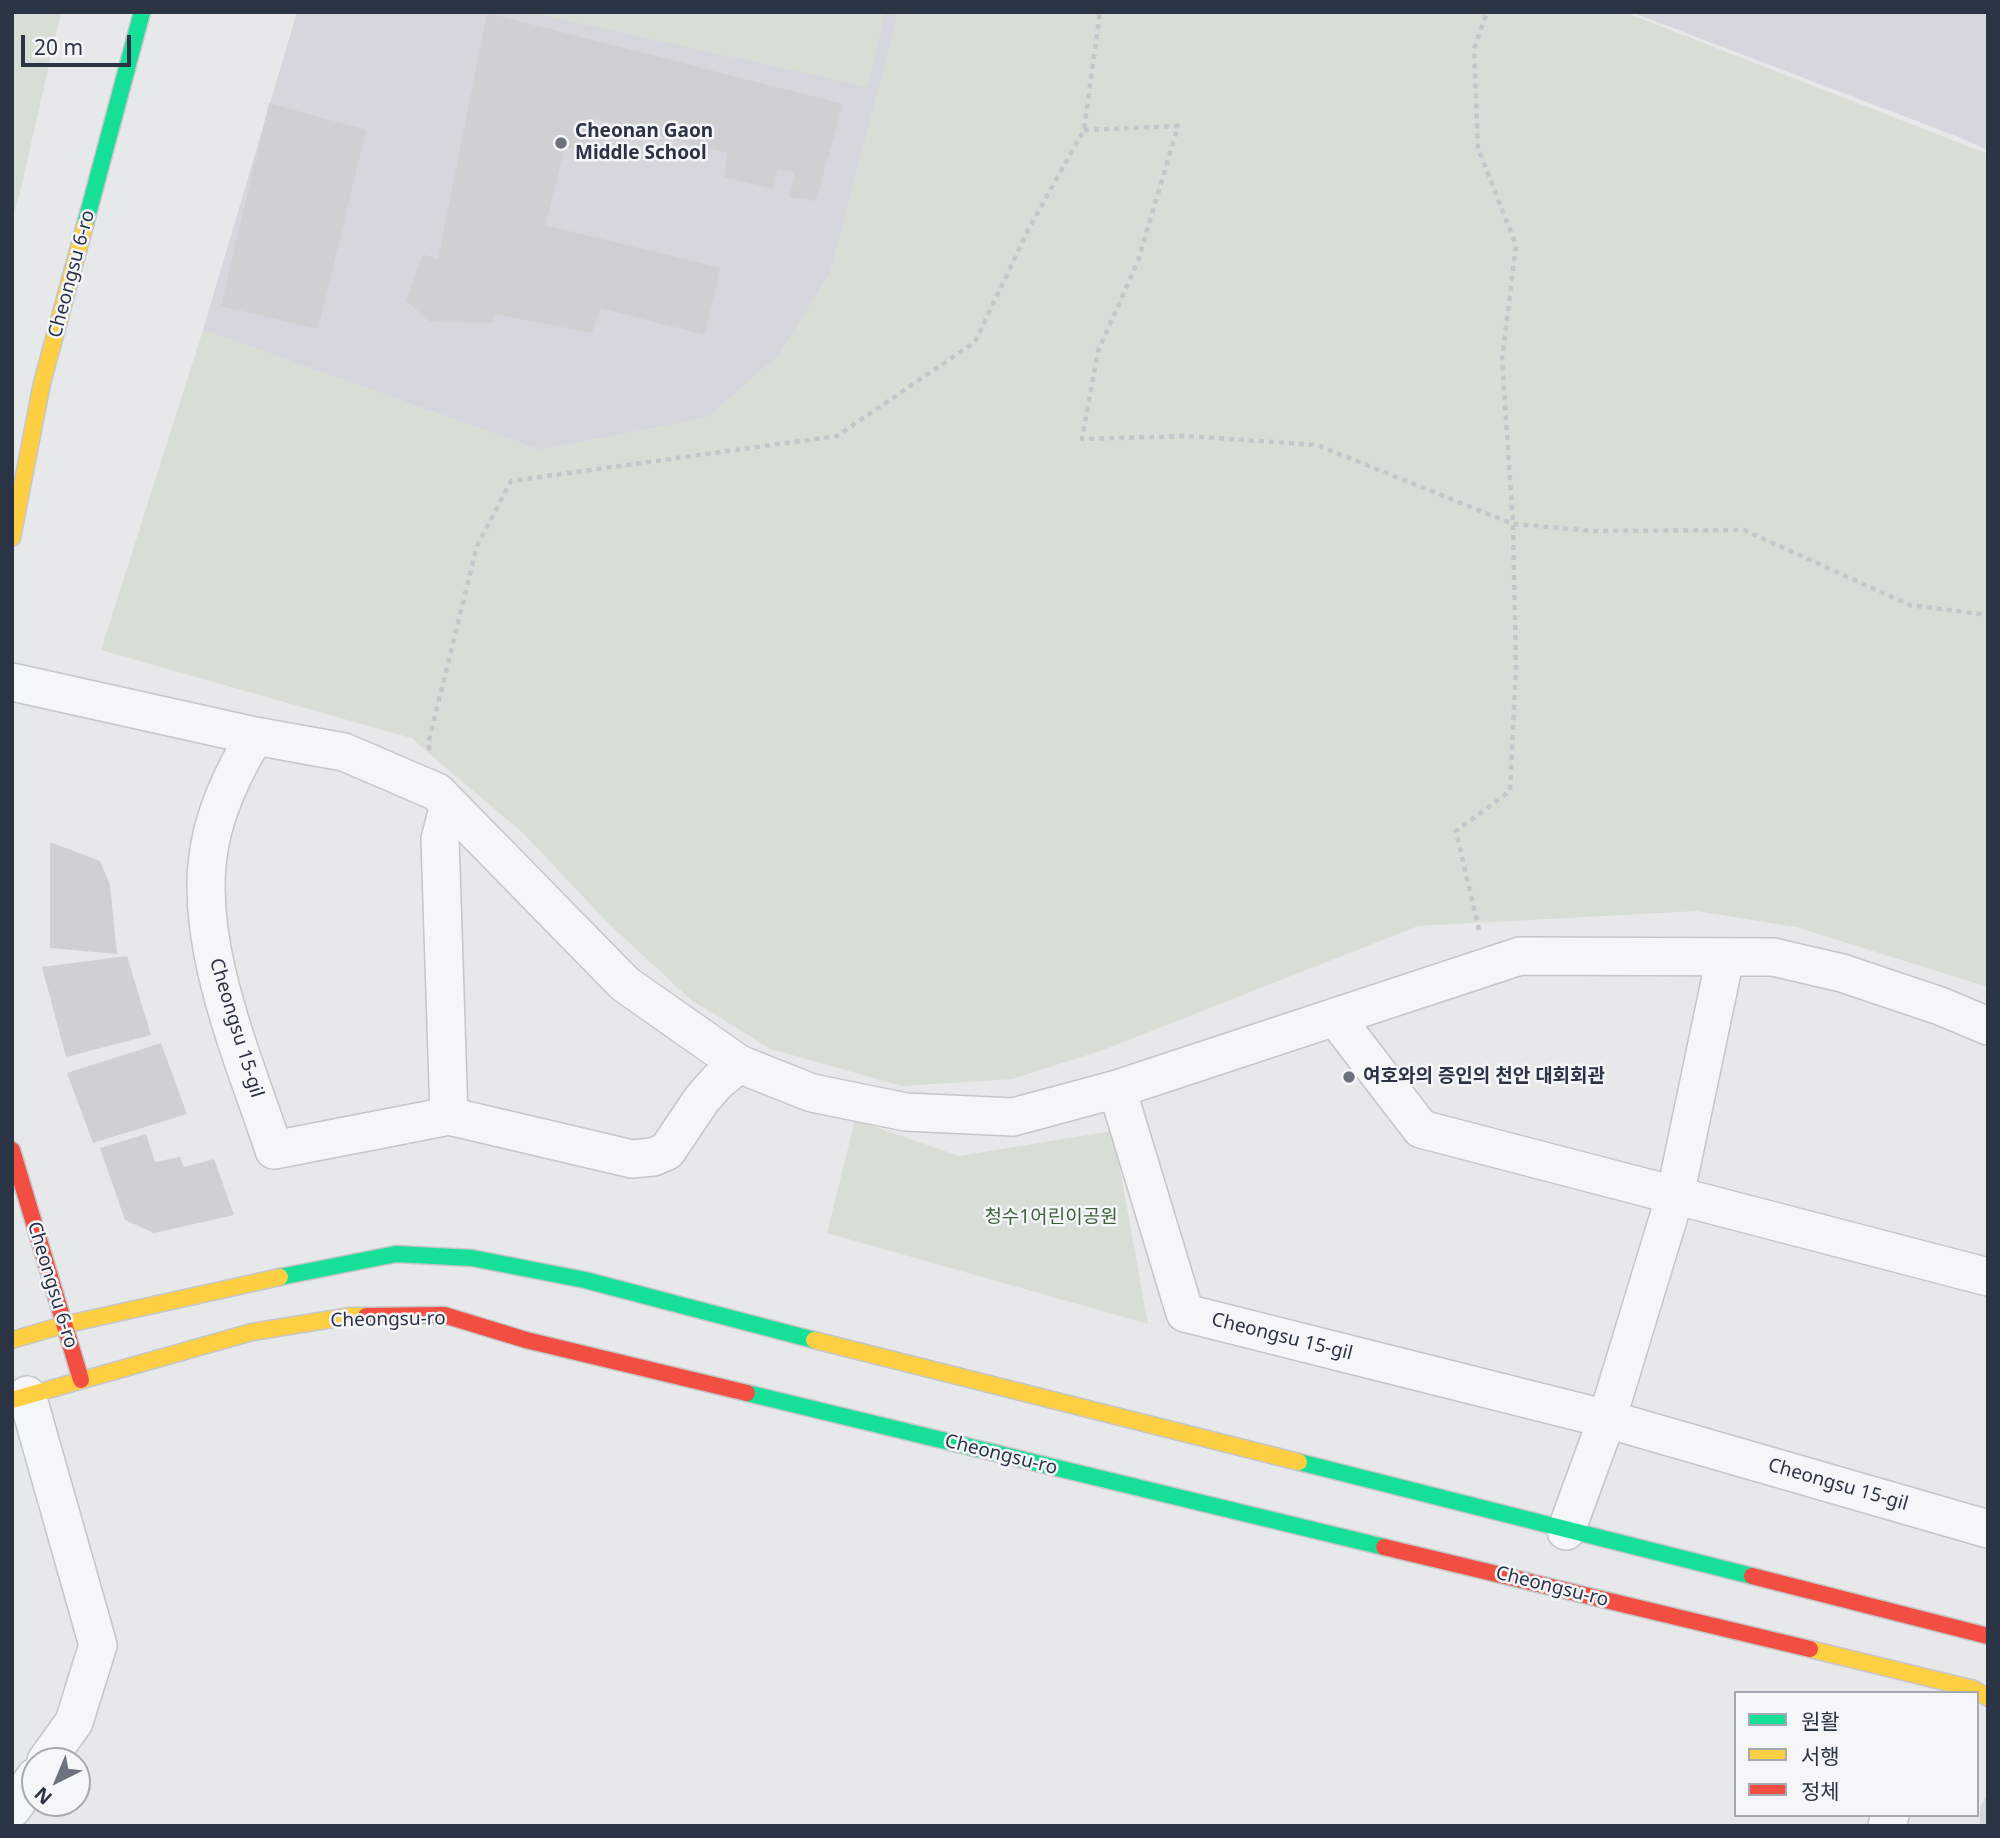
<!DOCTYPE html>
<html>
<head>
<meta charset="utf-8">
<style>
  body { margin:0 }
  #map { position:relative; width:2000px; height:1838px; overflow:hidden; background:#e6e8ea; font-family:"Noto Sans","Noto Sans KR",sans-serif }
  canvas { display:block }
  .frame { position:absolute; inset:0; border:14px solid #2b3445; pointer-events:none }
  .legend { position:absolute; left:1734px; top:1691px; width:245px; height:126px; box-sizing:border-box; background:#f4f6f9; border:2px solid #a4a8b1; margin:0; padding:9px 12px; list-style:none; font-size:21px; color:#2b3445 }
  .legend li { display:flex; align-items:center; gap:14px; height:35px }
  .legend b { width:35px; border:2px solid #a4a8b1 }
  .north { position:absolute; left:21px; top:1747px; width:70px; height:70px; box-sizing:border-box; background:#f4f6f9; border:2px solid #a4a8b1; border-radius:50%; rotate:223deg; font-size:19px; font-weight:700; line-height:28px; text-align:center; color:#2b3445 }
  .north::after { content:''; display:block; margin:auto; width:24px; height:32px; background:#6c737f; clip-path:polygon(50% 0,100% 100%,50% 72%,0 100%) }
  .scale { position:absolute; left:21px; top:35px; width:110px; height:32px; box-sizing:border-box; border:4px solid #2b3445; border-top:0; padding-left:9px; font-size:21px; line-height:24px; white-space:nowrap; color:#2b3445; -webkit-text-stroke:5px #f4f6f9; paint-order:stroke }
</style>
</head>
<body>
<div id="map">
<canvas width="2000" height="1838"></canvas>
<div class="frame"></div>
<ul class="legend">
<li><b style="height:9px;background:#16e098"></b>원활</li>
<li><b style="height:9px;background:#ffcf43"></b>서행</li>
<li><b style="height:9px;background:#f24e42"></b>정체</li>
</ul>
<div class="north">N</div>
<div class="scale">20 m</div>
</div>
<script>
const g = document.querySelector('canvas').getContext('2d');
g.lineJoin = 'round';
function fillPath(path, color) { g.fillStyle = color; g.fill(path, 'evenodd'); }
function trace(path, color, width, dash) { g.strokeStyle = color; g.lineWidth = width; g.lineCap = dash ? 'butt' : 'round'; g.setLineDash(dash || []); g.stroke(path); }
function drawText(font, color, halo, rows, align = 'center') {
  g.font = font + ' "Noto Sans","Noto Sans KR",sans-serif'; g.lineWidth = 5; g.setLineDash([]); g.textBaseline = 'middle'; g.strokeStyle = halo; g.fillStyle = color; for (const [text, x, y, turn = 0] of rows) {
    g.save(); g.translate(x, y); g.rotate((+turn || 0) * Math.PI / 180); g.textAlign = isNaN(turn) ? turn : align; if (halo) g.strokeText(text, 0, 0); g.fillText(text, 0, 0); g.restore();
  }
}
const built = new Path2D(`
  M 297,12 L 899,12 L 830,274 L 778,356 L 707,418 L 540,450 L 203,330 Z
  M 1631,12 L 1988,12 L 1988,150 L 1956,136 Z
  M 1988,1793 L 1988,1826 L 1980,1826 L 1980,1807 Z`);
const green = new Path2D(`
  M 12,12 L 61,12 L 20,192 L 12,219 Z
  M 528,12 L 885,12 L 868,87 Z
  M 899,12 L 1624,12 L 1988,154 L 1988,987 L 1796,927 L 1697,911 L 1418,926 L 1103,1050 L 1012,1079 L 902,1086 L 771,1049 L 691,1000 L 608,923 L 524,834 L 411,738 L 101,650 L 203,330 L 540,450 L 707,418 L 778,356 L 830,274 Z
  M 855,1120 L 959,1156 L 1113,1131 L 1148,1324 L 827,1233 Z`);
const building = new Path2D(`
  M 487,13 L 843,104 L 816,201 L 789,197 L 795,172 L 777,170 L 774,189 L 724,177 L 727,153 L 594,119 L 587,152 L 565,147 L 545,225 L 720,268 L 705,335 L 600,308 L 592,333 L 495,314 L 492,323 L 431,322 L 406,301 L 423,254 L 438,260 Z
  M 269,103 L 366,130 L 318,329 L 221,306 Z
  M 50,842 L 100,861 L 110,885 L 117,954 L 50,948 Z
  M 127,956 L 151,1035 L 66,1057 L 42,967 Z
  M 161,1043 L 187,1114 L 93,1143 L 67,1073 Z
  M 146,1134 L 155,1162 L 180,1157 L 184,1167 L 214,1159 L 234,1215 L 154,1233 L 125,1220 L 100,1148 Z`);
const path = new Path2D(`
  M 1084,130 L 1178,126 L 1138,261 L 1098,351 L 1082,439 L 1187,436 L 1317,445 L 1513,524 L 1594,531 L 1744,530 L 1910,605 L 1988,615
  M 430,750 L 428,744 L 477,546 L 511,481 L 837,436 L 975,342 L 1029,228 L 1084,130 L 1100,12
  M 1479,930 L 1456,831 L 1510,791 L 1516,668 L 1513,524 L 1502,359 L 1516,245 L 1478,148 L 1474,49 L 1487,12`);
const street = new Path2D(`
  M 12,682 L 255,736 L 344,752 L 437,792 L 625,984 L 739,1064 L 812,1093 L 906,1112 L 1013,1117 L 1117,1089 L 1335,1017 L 1421,1129 L 1988,1277
  M 255,736 C 235,769 217,806 210,844 C 191,940 244,1059 274,1150 L 449,1116 L 632,1159 L 653,1157 L 667,1151 L 702,1099 L 718,1081 L 739,1064
  M 449,805 L 440,839 L 449,1116
  M 1335,1017 L 1520,956 L 1773,957 L 1842,973 L 1940,1006 L 1988,1026
  M 1117,1089 L 1185,1313 L 1607,1419 L 1988,1529
  M 27,1395 L 98,1645 L 74,1722 L 46,1761
  M 1566,1531 L 1607,1419 L 1675,1196 L 1725,958
  M 12,1809 L 35,1777
  M 1887,1826 L 1890,1815`);
const fast = new Path2D(`
  M 85,225 L 142,12
  M 280,1277 L 396,1254 L 472,1258 L 585,1280 L 814,1340
  M 747,1393 L 1384,1547
  M 1299,1462 L 1752,1576`);
const slow = new Path2D(`
  M 12,538 L 42,383 L 85,225
  M 12,1340 L 63,1325 L 280,1277
  M 814,1340 L 1299,1462
  M 12,1400 L 252,1332 L 351,1316 L 366,1316
  M 1810,1649 L 1974,1689 L 1988,1698`);
const jam = new Path2D(`
  M 12,1150 L 81,1380
  M 366,1316 L 444,1315 L 526,1340 L 747,1393
  M 1384,1547 L 1810,1649
  M 1752,1576 L 1988,1636`);
const markers = [
  [561,143,7,"#6c737f"],
  [1349,1077,7,"#6c737f"]
];
const poiNames = [
  ["Cheonan Gaon",575,132],
  ["Middle School",575,154],
  ["여호와의 증인의 천안 대회회관",1363,1077]
];
const streetNames = [
  ["Cheongsu 6-ro",72,274,-75],
  ["Cheongsu 15-gil",236,1028,73],
  ["Cheongsu 6-ro",52,1285,73],
  ["Cheongsu-ro",388,1320,-1],
  ["Cheongsu 15-gil",1282,1337,14],
  ["Cheongsu-ro",1001,1455,14],
  ["Cheongsu 15-gil",1838,1485,16],
  ["Cheongsu-ro",1552,1587,14]
];
const parkNames = [
  ["청수1어린이공원",1051,1218]
];
fillPath(built, '#d4d7dd');
fillPath(green, '#d6ded6');
fillPath(building, '#ced0d3');
trace(street, '#c4c6c8', 40);
trace(fast, '#c4c6c8', 19);
trace(slow, '#c4c6c8', 19);
trace(jam, '#c4c6c8', 19);
trace(path, '#c5c6ca', 4.5, [5, 5]);
trace(street, '#f5f6f7', 37);
trace(fast, '#16e098', 16);
trace(slow, '#ffcf43', 16);
trace(jam, '#f24e42', 16);
for (const [x, y, r, color] of markers) { const dot = new Path2D(); dot.arc(x, y, r, 0, 2 * Math.PI); g.fillStyle = color; g.fill(dot); trace(dot, '#f4f6f9', 2.5); }
drawText('bold 19px', '#2b3445', '#f4f6f9', poiNames, 'left');
drawText('19px', '#2b3445', '#f4f6f9', streetNames);
drawText('19px', '#3f6138', '#f4f6f9', parkNames);
</script>
</body>
</html>
